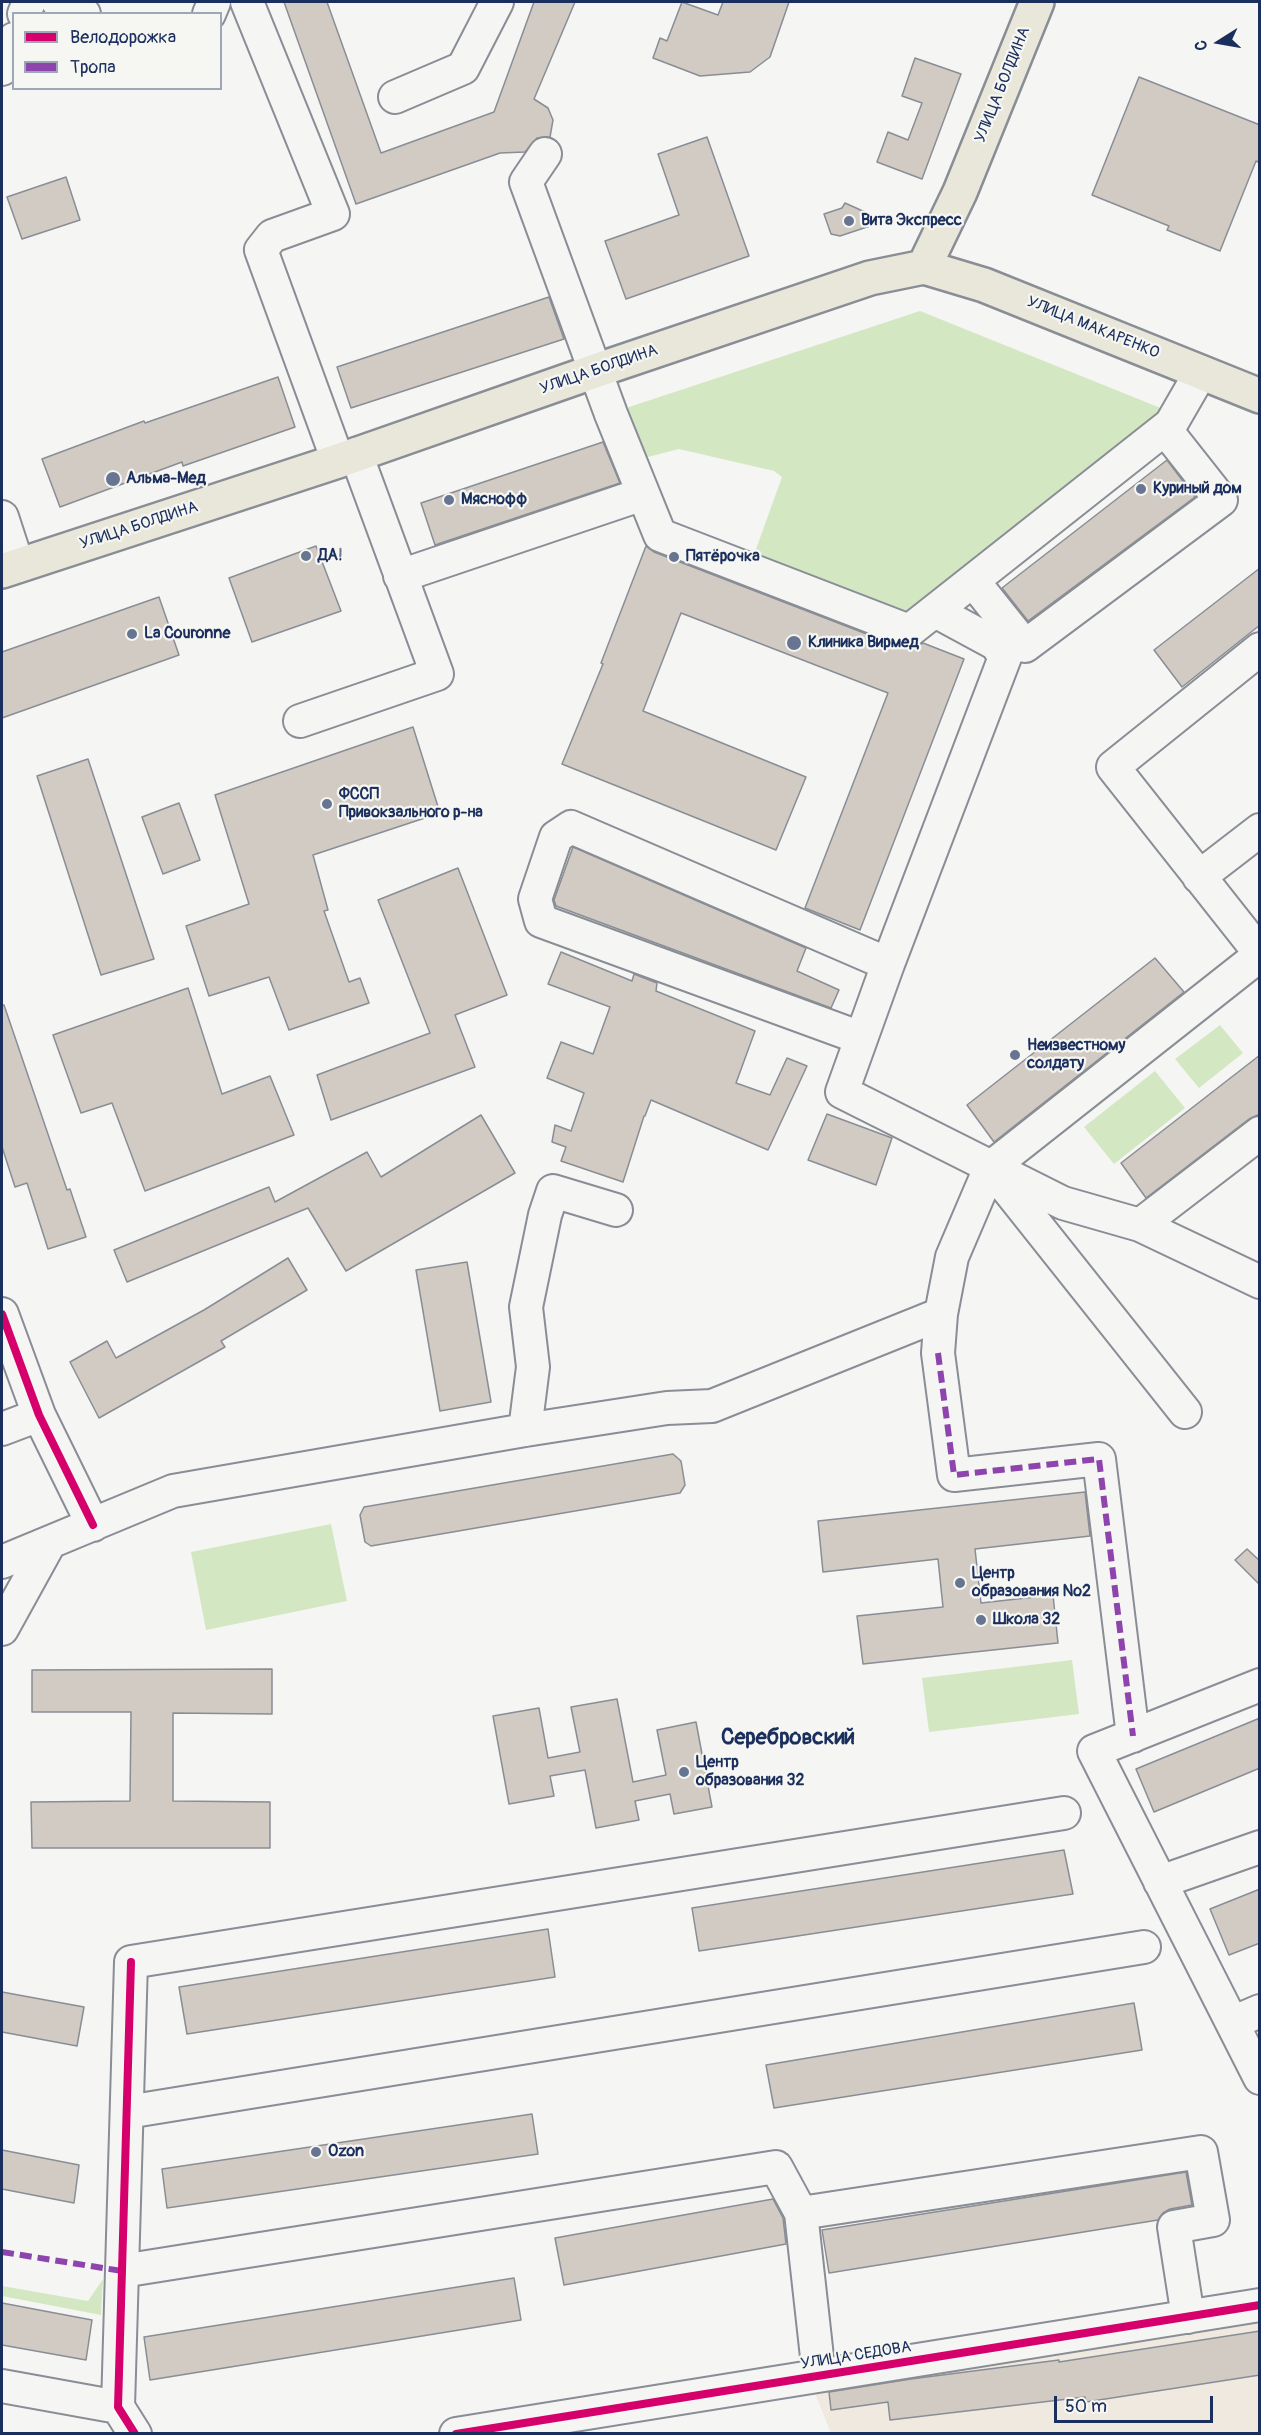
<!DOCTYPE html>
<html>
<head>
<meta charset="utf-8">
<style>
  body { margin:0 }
  #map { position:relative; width:1261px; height:2435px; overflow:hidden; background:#f5f5f3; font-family:Pangolin,sans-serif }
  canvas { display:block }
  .frame { position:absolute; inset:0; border:3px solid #1b2f5e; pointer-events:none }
  .legend { position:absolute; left:12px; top:12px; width:210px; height:78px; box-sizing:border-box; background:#f6f6f2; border:2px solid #9ea6b7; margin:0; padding:8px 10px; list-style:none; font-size:18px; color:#1b2f5e }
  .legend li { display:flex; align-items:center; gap:12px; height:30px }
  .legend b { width:30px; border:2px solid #9ea6b7 }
  .north { position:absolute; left:1189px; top:12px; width:60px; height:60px; -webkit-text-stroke:4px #f6f6f2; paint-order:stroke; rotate:259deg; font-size:16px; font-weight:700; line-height:24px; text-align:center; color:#1b2f5e }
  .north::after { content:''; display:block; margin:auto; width:21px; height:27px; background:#1b2f5e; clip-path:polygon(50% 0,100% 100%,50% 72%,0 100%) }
  .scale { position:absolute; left:1054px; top:2396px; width:159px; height:27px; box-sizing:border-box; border:3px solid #1b2f5e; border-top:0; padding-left:8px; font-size:18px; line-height:21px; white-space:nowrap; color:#1b2f5e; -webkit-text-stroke:4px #f6f6f2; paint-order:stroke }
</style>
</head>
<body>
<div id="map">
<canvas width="1261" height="2435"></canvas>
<div class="frame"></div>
<ul class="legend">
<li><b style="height:8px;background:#d6006c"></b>Велодорожка</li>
<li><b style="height:8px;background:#8e44ad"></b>Тропа</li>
</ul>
<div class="north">С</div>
<div class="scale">50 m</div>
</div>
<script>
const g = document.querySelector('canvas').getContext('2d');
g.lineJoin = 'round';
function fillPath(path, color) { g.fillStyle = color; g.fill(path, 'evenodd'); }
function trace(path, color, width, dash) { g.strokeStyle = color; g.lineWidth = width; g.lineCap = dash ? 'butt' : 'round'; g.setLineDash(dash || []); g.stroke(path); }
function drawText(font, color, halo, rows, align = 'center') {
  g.font = font + ' Pangolin,sans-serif'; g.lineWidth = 4.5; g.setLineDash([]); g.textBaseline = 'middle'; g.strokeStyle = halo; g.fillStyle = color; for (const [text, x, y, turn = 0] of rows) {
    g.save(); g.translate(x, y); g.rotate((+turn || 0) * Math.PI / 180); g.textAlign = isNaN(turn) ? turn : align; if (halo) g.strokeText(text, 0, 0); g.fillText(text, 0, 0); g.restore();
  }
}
const built = new Path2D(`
  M 1259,2312 L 1259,2433 L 831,2433 L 813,2389 Z`);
const green = new Path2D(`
  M 920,311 L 1168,411 L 900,624 L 751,563 L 782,477 L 774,471 L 679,449 L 640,459 L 620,410 Z
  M 1220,1025 L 1243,1053 L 1199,1088 L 1175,1059 Z
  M 1155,1071 L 1185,1108 L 1114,1164 L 1084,1127 Z
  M 331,1524 L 347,1601 L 206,1630 L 191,1552 Z
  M 1072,1660 L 1079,1714 L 929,1732 L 922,1678 Z
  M 103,2279 L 101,2315 L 2,2296 L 2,2286 L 88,2301 Z`);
const building = new Path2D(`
  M 284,2 L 327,2 L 381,153 L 494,112 L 534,2 L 575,2 L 534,99 L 548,108 L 553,120 L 550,137 L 537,138 L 525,152 L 500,153 L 356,204 Z
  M 682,2 L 718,15 L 723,2 L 789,2 L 770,57 L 750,72 L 700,76 L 653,58 L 660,38 L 667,41 Z
  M 915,58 L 961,74 L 922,179 L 877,162 L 888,132 L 908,140 L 922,103 L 902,96 Z
  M 1139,77 L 1260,125 L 1260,163 L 1256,161 L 1220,251 L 1167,230 L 1169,226 L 1092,195 Z
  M 707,137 L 749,256 L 626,299 L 605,241 L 679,215 L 658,154 Z
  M 66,177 L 80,220 L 22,239 L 7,197 Z
  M 845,203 L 885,221 L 840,236 L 831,234 L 824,214 L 842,208 Z
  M 549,297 L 564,339 L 351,408 L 337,367 Z
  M 278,377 L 295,427 L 183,466 L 182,462 L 60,507 L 42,459 L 144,421 L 145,423 Z
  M 603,442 L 620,483 L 435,545 L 421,503 Z
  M 1167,460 L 1195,497 L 1028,621 L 1002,588 Z
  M 316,546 L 341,611 L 252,642 L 229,578 Z
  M 646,546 L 654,552 L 903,648 L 912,649 L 923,643 L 964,659 L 860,930 L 805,908 L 888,693 L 681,613 L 643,711 L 806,777 L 776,850 L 562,764 L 603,664 L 601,663 Z
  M 1260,568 L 1260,625 L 1182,687 L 1154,650 Z
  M 159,597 L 179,655 L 2,718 L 2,652 Z
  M 413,727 L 440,813 L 313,855 L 328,910 L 324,911 L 349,982 L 360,978 L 369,1003 L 289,1030 L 269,977 L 209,996 L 186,926 L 249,904 L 215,795 Z
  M 88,759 L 154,959 L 101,975 L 37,776 Z
  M 179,803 L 200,860 L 163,874 L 142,817 Z
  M 573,847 L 806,948 L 797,971 L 839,990 L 831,1008 L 556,906 L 554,900 Z
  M 458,868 L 507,995 L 455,1015 L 475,1067 L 331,1120 L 317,1075 L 430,1033 L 378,900 Z
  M 561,952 L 632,981 L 634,974 L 657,983 L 656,991 L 755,1031 L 736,1083 L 770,1095 L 787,1058 L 807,1066 L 768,1150 L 651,1100 L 645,1116 L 644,1116 L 623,1182 L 561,1161 L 566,1147 L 552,1142 L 555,1125 L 571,1131 L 584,1093 L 547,1078 L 561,1042 L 593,1054 L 610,1007 L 548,984 Z
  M 1155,958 L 1184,992 L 994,1142 L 967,1105 Z
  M 188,988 L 222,1094 L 270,1076 L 294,1135 L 145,1191 L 112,1103 L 81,1113 L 53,1035 Z
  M 2,1005 L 4,1005 L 67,1190 L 70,1189 L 86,1237 L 48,1249 L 27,1183 L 15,1187 L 2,1147 Z
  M 1260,1055 L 1260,1114 L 1249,1119 L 1146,1198 L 1121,1163 Z
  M 827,1114 L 892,1138 L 876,1185 L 808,1160 Z
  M 481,1115 L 515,1173 L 346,1271 L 308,1208 L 127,1282 L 114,1250 L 269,1187 L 275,1202 L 367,1152 L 381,1177 Z
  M 288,1258 L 307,1290 L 221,1341 L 225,1347 L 99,1418 L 70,1362 L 107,1341 L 116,1358 L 204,1310 Z
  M 467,1262 L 491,1402 L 440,1411 L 416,1270 Z
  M 673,1454 L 681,1461 L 685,1485 L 680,1493 L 371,1546 L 365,1542 L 360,1515 L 364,1507 Z
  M 1085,1492 L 1090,1536 L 975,1549 L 981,1603 L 1053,1595 L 1058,1643 L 863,1664 L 857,1616 L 943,1607 L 938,1559 L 823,1572 L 818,1521 Z
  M 1247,1549 L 1260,1561 L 1260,1585 L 1235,1560 Z
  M 272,1669 L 272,1714 L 173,1713 L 173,1801 L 270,1802 L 270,1848 L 32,1848 L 31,1802 L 130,1801 L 131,1712 L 32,1712 L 32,1670 Z
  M 617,1699 L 633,1782 L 666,1775 L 657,1730 L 696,1722 L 712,1807 L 674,1814 L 670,1794 L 635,1801 L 639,1820 L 596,1828 L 585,1770 L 550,1776 L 554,1796 L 509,1804 L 493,1716 L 539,1708 L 548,1758 L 580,1752 L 571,1707 Z
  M 1260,1718 L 1260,1768 L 1154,1812 L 1136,1769 Z
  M 1064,1850 L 1073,1894 L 699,1951 L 692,1908 Z
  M 1260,1889 L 1260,1943 L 1229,1955 L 1210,1909 Z
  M 548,1929 L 555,1977 L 187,2034 L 179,1987 Z
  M 2,1992 L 84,2007 L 77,2046 L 2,2032 Z
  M 1134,2003 L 1142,2050 L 774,2108 L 766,2065 Z
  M 532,2114 L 538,2154 L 167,2208 L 162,2169 Z
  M 2,2150 L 79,2165 L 74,2203 L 2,2189 Z
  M 1186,2172 L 1192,2205 L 1170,2209 L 1163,2213 L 1158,2220 L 829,2273 L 822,2230 Z
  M 773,2199 L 783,2218 L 786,2244 L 564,2285 L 555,2238 Z
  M 514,2278 L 521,2320 L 150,2380 L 144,2337 Z
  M 2,2303 L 92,2320 L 86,2360 L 2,2345 Z
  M 1260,2331 L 1260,2375 L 1086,2402 L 1085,2397 L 890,2420 L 888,2402 L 831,2410 L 829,2392 L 911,2379 L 1059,2360 L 1059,2362 Z`);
const minor = new Path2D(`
  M 58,2 L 84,14
  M 247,2 L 333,214 L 272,236 L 261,250 L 338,461
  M 24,14 L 29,2
  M 209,14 L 214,2
  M 2,69 L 14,39
  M 395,97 L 463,68 L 497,2
  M 545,154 L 526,182 L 611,414 L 660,535 L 909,631 L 1171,424 L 1201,372
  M 2,517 L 18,566
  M 400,576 L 643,494
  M 973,581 L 1025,646 L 1221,500 L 1165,429
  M 1260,649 L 1113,767 L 1260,953
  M 300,721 L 437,674 L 356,454
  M 1199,877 L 1260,830
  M 888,964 L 842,1092 L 1063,1203 L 1140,1225 L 1260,1282
  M 861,1038 L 541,921 L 535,899 L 556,837 L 571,827 L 888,964 L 1005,657 L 996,644 L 935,611
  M 995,1173 L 1185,1412
  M 1140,1225 L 1260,1133
  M 2,1314 L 39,1415 L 93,1525
  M 2,1429 L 39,1415
  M 525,1430 L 533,1367 L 526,1307 L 545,1215 L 553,1191 L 616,1210
  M 2,1562 L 173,1491 L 525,1430 L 667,1408 L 712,1406 L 941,1314
  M 2,1629 L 50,1542
  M 1260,1685 L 1094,1751 L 1260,2078
  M 1133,1736 L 1099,1459 L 954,1475 L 938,1353 L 941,1314 L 952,1257 L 990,1168 L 1260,955
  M 1160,1882 L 1260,1847
  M 1232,2023 L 1260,2011
  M 127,2112 L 1144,1947
  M 801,2213 L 1201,2152 L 1213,2220 L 1174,2227 L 1188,2317
  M 122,2271 L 776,2167 L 801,2213 L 819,2375
  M 2,2386 L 118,2407
  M 135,2434 L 118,2407 L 131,1962 L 1064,1813
  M 456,2434 L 1260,2305`);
const major = new Path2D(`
  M 924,267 L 960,192 L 1037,2
  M 2,571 L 338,461 L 595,371 L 870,278 L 924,267 L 984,285 L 1260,396`);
const quiet = new Path2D(`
  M 938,1353 L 954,1475 L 1099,1459 L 1133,1736
  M 2,2252 L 122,2271`);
const cycleway = new Path2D(`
  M 2,1314 L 39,1415 L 93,1525
  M 131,1962 L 118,2407 L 135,2434
  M 456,2434 L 1260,2305`);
const markers = [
  [849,221,6,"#677492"],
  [113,479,8,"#677492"],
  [1141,489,6,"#677492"],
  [449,500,6,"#677492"],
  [306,556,6,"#677492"],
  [674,557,6,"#677492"],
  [132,634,6,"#677492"],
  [794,643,8,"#677492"],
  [327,804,6,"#677492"],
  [1015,1055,6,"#677492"],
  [960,1583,6,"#677492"],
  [981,1620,6,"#677492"],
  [684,1772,6,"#677492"],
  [316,2152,6,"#677492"]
];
const streetNames = [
  ["УЛИЦА БОЛДИНА",1003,85,-68],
  ["УЛИЦА МАКАРЕНКО",1093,328,22],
  ["УЛИЦА БОЛДИНА",599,370,-19],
  ["УЛИЦА БОЛДИНА",139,526,-18],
  ["УЛИЦА СЕДОВА",856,2356,-9]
];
const poiNames = [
  ["Вита Экспресс",861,221],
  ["Альма-Мед",126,479],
  ["Куриный дом",1153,489],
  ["Мяснофф",461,500],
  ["ДА!",318,556],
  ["Пятёрочка",686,557],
  ["La Couronne",144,634],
  ["Клиника Вирмед",808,643],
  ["ФССП",339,795],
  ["Привокзального р-на",339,813],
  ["Неизвестному",1027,1046],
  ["солдату",1027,1064],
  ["Центр",972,1574],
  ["образования №2",972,1592],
  ["Школа 32",993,1620],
  ["Центр",696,1763],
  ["образования 32",696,1781],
  ["Ozon",328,2152]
];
const districtNames = [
  ["Серебровский",788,1738]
];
fillPath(built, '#efe9e0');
fillPath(green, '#d3e8c2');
fillPath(building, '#d2cbc3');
trace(building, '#898d95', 1.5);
trace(minor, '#898d95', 36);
trace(major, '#898d95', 38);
trace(minor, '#f5f5f3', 32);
trace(major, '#e9e7da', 33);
trace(quiet, '#8e44ad', 6, [12, 6]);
trace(cycleway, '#d6006c', 8);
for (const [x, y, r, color] of markers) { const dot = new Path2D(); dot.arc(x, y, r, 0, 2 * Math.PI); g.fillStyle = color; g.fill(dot); trace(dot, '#f6f6f2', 2); }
drawText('16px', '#1b2f5e', '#f6f6f2', streetNames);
drawText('bold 16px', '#1b2f5e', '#f6f6f2', poiNames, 'left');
drawText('bold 22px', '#1b2f5e', '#f6f6f2', districtNames);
</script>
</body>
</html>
